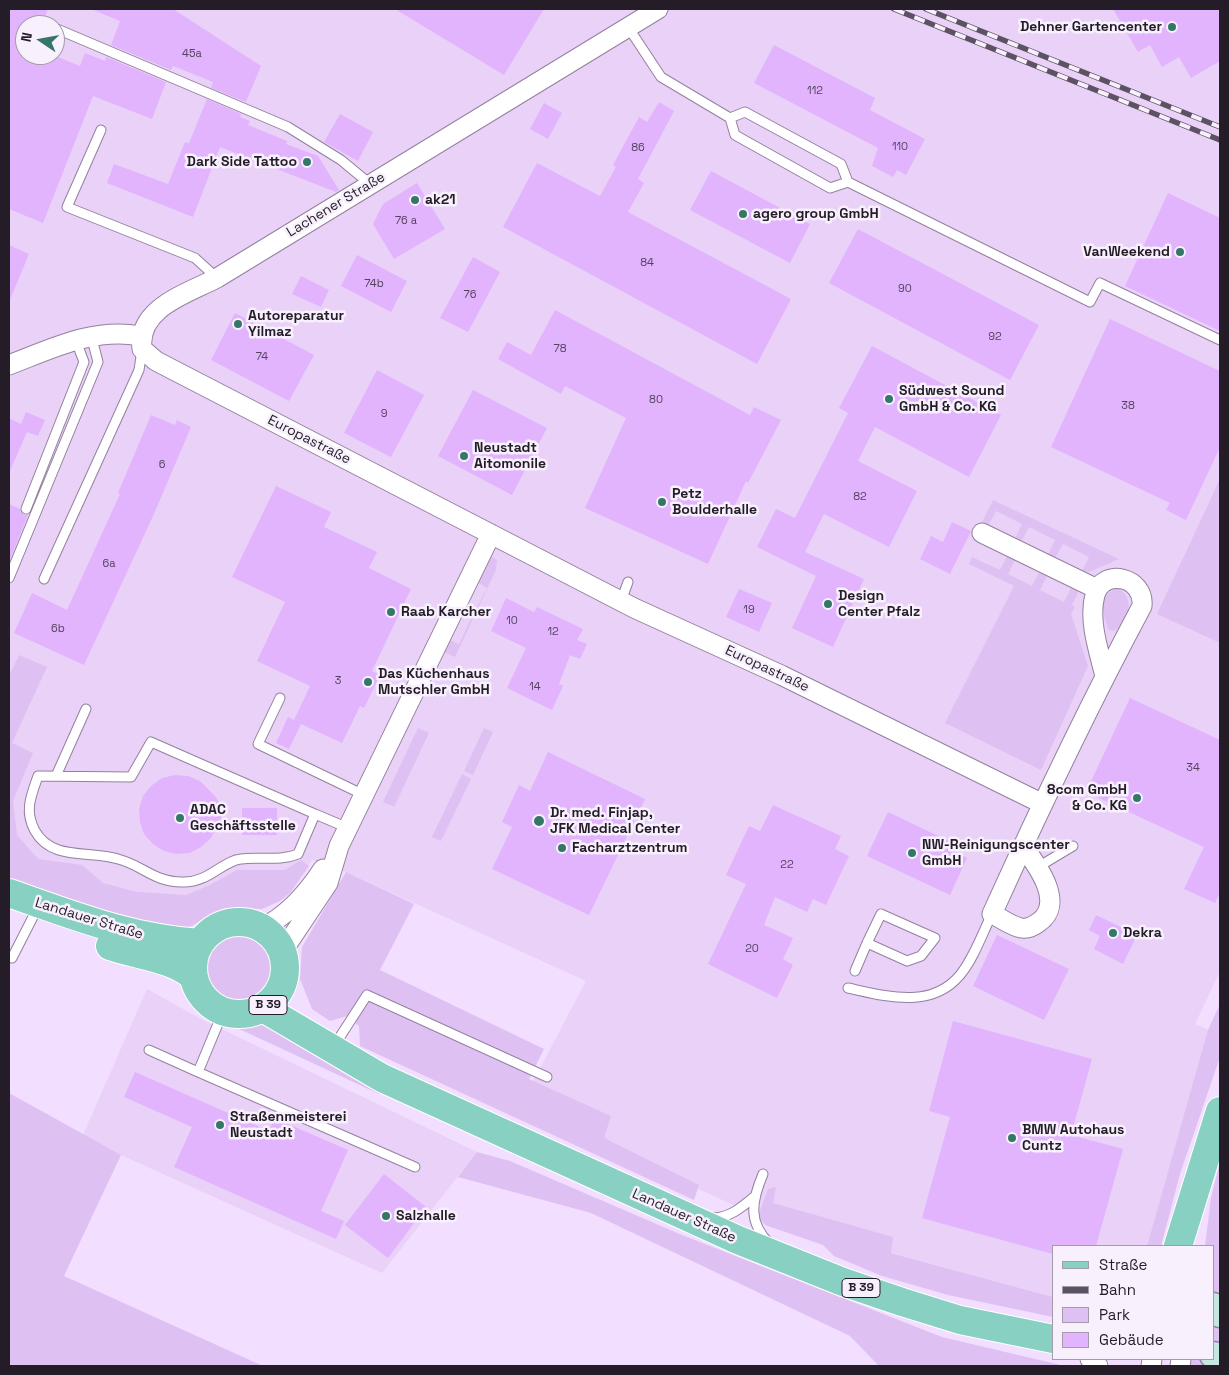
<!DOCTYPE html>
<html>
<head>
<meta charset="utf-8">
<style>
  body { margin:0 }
  #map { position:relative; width:1229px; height:1375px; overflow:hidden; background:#f2defe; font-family:"Space Grotesk",sans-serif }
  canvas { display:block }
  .frame { position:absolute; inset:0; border:10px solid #241d28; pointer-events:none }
  .legend { position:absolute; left:1052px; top:1245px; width:162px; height:115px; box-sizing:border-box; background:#f8f0fd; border:1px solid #a39ca8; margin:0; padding:6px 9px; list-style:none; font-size:15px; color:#241d28 }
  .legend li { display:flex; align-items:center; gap:10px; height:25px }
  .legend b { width:25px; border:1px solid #a39ca8 }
  .north { position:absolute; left:15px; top:15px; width:50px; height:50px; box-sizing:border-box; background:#f8f0fd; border:1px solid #a39ca8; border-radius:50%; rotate:282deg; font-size:14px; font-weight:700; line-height:20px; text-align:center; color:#241d28 }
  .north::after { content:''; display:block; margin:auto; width:18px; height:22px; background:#357767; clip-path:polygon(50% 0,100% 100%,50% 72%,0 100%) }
</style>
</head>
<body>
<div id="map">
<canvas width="1229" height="1375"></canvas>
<div class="frame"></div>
<ul class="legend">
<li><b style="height:6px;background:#88d0c1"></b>Straße</li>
<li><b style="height:6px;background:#5d5263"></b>Bahn</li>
<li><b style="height:14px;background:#dfc0f3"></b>Park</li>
<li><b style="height:14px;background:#e2b4fe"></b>Gebäude</li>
</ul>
<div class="north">N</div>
</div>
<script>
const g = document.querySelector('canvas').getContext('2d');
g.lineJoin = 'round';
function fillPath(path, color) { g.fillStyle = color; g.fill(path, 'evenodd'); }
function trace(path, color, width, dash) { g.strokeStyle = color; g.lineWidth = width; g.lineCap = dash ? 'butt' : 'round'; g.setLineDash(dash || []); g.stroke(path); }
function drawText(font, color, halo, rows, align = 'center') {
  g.font = font + ' "Space Grotesk",sans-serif'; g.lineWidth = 5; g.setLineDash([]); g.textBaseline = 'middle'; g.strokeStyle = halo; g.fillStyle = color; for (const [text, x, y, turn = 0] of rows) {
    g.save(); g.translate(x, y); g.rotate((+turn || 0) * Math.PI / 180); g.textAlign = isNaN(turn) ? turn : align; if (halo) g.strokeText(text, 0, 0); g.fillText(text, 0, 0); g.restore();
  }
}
const built = new Path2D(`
  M 9,9 L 1220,9 L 1220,971 L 1195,1024 L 1209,1030 L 1147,1246 L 1053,1246 L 1053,1297 L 758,1216 L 519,1108 L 586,981 L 346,872 L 312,860 L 301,876 L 256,908 L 236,907 L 216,909 L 9,875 ZM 25,25 L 55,25 L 55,55 L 25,55 Z
  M 147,989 L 203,1020 L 477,1152 L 382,1273 L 121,1155 L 83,1135 Z`);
const green = new Path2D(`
  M 1220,479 L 1220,643 L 1157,614 Z
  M 993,500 L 1119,559 L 1089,572 L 1082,571 L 1089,557 L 1063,544 L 1055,558 L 1048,555 L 1055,540 L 1029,527 L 1021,542 L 1015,539 L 1022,524 L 996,511 L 988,526 L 978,530 Z
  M 490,556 L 497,560 L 496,570 L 455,657 L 444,652 L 449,640 L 459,644 L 471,619 L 462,614 L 464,609 L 474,613 L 487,588 L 477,582 Z
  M 1007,556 L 1015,560 L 1008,574 L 1032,586 L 1039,572 L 1047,576 L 1040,590 L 1064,602 L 1071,588 L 1079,591 L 1072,605 L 1075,607 L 1071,614 L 1088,666 L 1041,770 L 945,723 L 1014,586 L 969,564 L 972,557 L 1000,570 Z
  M 1117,588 C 1135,596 1131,622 1114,631 L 1109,630 C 1102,613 1098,596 1117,588 Z
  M 19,655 L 47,667 L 12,743 L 33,753 L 13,801 L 17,835 L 38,859 L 82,865 L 103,883 L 137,892 L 186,895 L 210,885 L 237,870 L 285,870 L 301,860 L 309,866 L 290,893 L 280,901 L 262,909 L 226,908 L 211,914 L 192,926 L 162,934 L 9,883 L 9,676 Z
  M 418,728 L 429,733 L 394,807 L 383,802 Z
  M 484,728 L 493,732 L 473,775 L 464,771 Z
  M 462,774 L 471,779 L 441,841 L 432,837 Z
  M 346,872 L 414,904 L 380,970 L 544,1049 L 529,1079 L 611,1116 L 604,1138 L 699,1185 L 694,1200 L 360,1046 L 359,1026 L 347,1016 L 330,1021 L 312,1009 L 300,979 L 302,947 Z
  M205 968a35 35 0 1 1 70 0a35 35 0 1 1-70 0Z
  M 1220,1004 L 1220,1057 L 1180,1174 L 1161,1246 L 1147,1246 L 1208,1030 Z
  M 268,1020 L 334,1065 L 384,1094 L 379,1094 L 235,1027 L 244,1021 Z
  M 9,1093 L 121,1155 L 64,1276 L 263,1366 L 9,1366 Z
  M 477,1152 L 510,1161 L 682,1235 L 942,1337 L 1065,1366 L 879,1366 L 850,1336 L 591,1213 L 458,1177 Z
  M 1220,1162 L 1220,1366 L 1190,1366 L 1191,1359 L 1213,1359 L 1213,1246 L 1205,1246 L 1211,1198 Z
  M 776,1187 L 773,1203 L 893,1237 L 891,1253 L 1053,1297 L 1053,1317 L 948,1295 L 882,1276 L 834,1256 L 823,1245 L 765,1225 L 758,1216 L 768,1189 Z`);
const building = new Path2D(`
  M 9,9 L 48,9 L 41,25 L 25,25 L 25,55 L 53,55 L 80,66 L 85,53 L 105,61 L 106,57 L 166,82 L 152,119 L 93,96 L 43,223 L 9,209 Z
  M 91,9 L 173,9 L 261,66 L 246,102 L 211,88 L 213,82 L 173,66 L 171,70 L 111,45 L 120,21 Z
  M 395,9 L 544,9 L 504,75 Z
  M 1113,9 L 1220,9 L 1220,61 L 1191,78 L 1179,57 L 1162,67 L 1150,45 L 1138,52 Z
  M 774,45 L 875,98 L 870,110 L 925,139 L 906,175 L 897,170 L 893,177 L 872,166 L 878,148 L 754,83 Z
  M 207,99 L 241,114 L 240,117 L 250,121 L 248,125 L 287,141 L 286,144 L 318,156 L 339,190 L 336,192 L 220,147 L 193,217 L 107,183 L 114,164 L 168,184 L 185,142 L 189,143 Z
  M 659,102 L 674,111 L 638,179 L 644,183 L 628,212 L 791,299 L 757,364 L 503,227 L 537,163 L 600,196 L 616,167 L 613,165 L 639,117 L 647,122 Z
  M 544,103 L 562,113 L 548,139 L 530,129 Z
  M 340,114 L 373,132 L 358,161 L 324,142 Z
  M 711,171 L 810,224 L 790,263 L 690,210 Z
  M 417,183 L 445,229 L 394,259 L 373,224 L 383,204 Z
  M 1168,193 L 1220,218 L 1220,331 L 1125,286 Z
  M 858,229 L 1039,325 L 1010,380 L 829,283 Z
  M 9,245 L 29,254 L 9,302 Z
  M 357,255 L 407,281 L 391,312 L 341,286 Z
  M 473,257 L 500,272 L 468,332 L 440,318 Z
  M 301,276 L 329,290 L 321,307 L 292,294 Z
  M 555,310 L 750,415 L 754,407 L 781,420 L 748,483 L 746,481 L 708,564 L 585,508 L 626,418 L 565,386 L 561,394 L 498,359 L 507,342 L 531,355 Z
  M 235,313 L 314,355 L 289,401 L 211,360 Z
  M 1110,319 L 1220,371 L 1220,447 L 1186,520 L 1166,510 L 1170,503 L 1051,447 Z
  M 872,346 L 1001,415 L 969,477 L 875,427 L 858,461 L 917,491 L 889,547 L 824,514 L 805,552 L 864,579 L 833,647 L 792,628 L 816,576 L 757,547 L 776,509 L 795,518 L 848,413 L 839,408 Z
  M 377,370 L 424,395 L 391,457 L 344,433 Z
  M 473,390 L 547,428 L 512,495 L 438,456 Z
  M 26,412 L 45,420 L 38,436 L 27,432 L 9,473 L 9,418 L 21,424 Z
  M 151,415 L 175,425 L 177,420 L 191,427 L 153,516 L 84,665 L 14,633 L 32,593 L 67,610 L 120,494 L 118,493 Z
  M 276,486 L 331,512 L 324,527 L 377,552 L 369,568 L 411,589 L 372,671 L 380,675 L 364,708 L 360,706 L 342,743 L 301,724 L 289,749 L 276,743 L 288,717 L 294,720 L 310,686 L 257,661 L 285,602 L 232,577 Z
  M 9,504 L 20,509 L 23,515 L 28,515 L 9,562 Z
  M 952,522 L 971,531 L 950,574 L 920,559 L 931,536 L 943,542 Z
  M 739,589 L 772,603 L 759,632 L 726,617 Z
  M 506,598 L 534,612 L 537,607 L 583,629 L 577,640 L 587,644 L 580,659 L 570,655 L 559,684 L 563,686 L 552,710 L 507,688 L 526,648 L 491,631 Z
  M 1130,698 L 1220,740 L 1220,892 L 1215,903 L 1184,889 L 1204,847 L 1086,792 Z
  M 548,752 L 645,799 L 589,915 L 492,869 L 512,827 L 502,822 L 519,785 L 530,791 Z
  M 175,775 L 188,776 L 200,781 L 215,796 L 220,804 L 228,804 L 211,838 L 201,847 L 190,853 L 176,854 L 164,851 L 153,844 L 144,834 L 140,822 L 139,809 L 143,796 L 151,786 L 162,778 Z
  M 773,805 L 841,836 L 835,849 L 849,856 L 826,905 L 813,899 L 807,912 L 775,897 L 764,925 L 793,938 L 783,959 L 793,965 L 777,998 L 708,964 L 746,884 L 726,875 L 749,826 L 760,831 Z
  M 242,808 L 277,808 L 277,835 L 242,835 Z
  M 888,812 L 953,843 L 950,849 L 967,858 L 950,895 L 867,856 Z
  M 1096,915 L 1137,935 L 1123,964 L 1094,949 L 1100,936 L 1089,930 Z
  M 997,935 L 1069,969 L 1044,1020 L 973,986 Z
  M 953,1021 L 1092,1059 L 1071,1135 L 1123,1149 L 1096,1246 L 1053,1246 L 1053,1254 L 922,1218 L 950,1117 L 929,1111 Z
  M 135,1072 L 269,1131 L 274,1118 L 348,1150 L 321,1211 L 344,1221 L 336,1239 L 174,1167 L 192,1127 L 124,1097 Z
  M 384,1174 L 426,1207 L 388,1258 L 345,1225 Z`);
const lane = new Path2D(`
  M 628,27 L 661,77 L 730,118 L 735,135 L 830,188 L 848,182 L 1090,302 L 1100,283 L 1220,340
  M 57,29 L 288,127 L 341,160 L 370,184
  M 730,118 L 745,112 L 841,164 L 848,182
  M 101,130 L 67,207 L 195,258 L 217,278
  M 26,509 L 84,362 L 76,341
  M 9,578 L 98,362 L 91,335
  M 44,579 L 139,370 L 142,350
  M 621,601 L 628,582
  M 280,698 L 258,744 L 364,795
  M 56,776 L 86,709
  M 315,814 L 151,742 L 131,777 L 38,776 C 31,796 24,811 35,831 C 52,861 89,850 118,859 C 142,865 154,882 182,882 C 209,883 222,861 241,859 C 260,856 279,862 298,854 L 315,814 L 348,828
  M 1038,867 L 1073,846
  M 12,958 L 38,907
  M 855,971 L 867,943 L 907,961 L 921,956 L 935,938 L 881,914 L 867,943
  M 848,988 C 885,996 931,1010 960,975 C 974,958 982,934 992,914
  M 221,1012 L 220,1019 L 198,1072 L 415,1167
  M 334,1046 L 367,995 L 547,1077
  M 149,1050 L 198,1072
  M 763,1174 C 752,1200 747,1222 770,1244
  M 710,1218 C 728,1219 741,1208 754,1197`);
const street = new Path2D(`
  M 658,9 L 217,278 C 186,294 137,308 142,349 L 156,361 L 634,608 L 781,675 L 1043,804
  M 9,365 C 51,349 94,327 140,336
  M 982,533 L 1097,589
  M 1023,846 C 1036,864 1066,903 1039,922 C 1034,926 1027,929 1021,928 C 1011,926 1001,918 992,914 C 1039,810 1088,707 1142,606 C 1145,577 1103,567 1095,595 C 1088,620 1099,652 1105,676
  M 262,928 C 287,916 308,892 323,869
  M 282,952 L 328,883 L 339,846 L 491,534
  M 1090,1359 L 1098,1366
  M 1151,1366 L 1152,1359
  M 1180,1366 L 1181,1359`);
const secondary = new Path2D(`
  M 1213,1306 L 1220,1314
  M 1213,1355 L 1220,1356`);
const primary = new Path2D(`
  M 9,893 C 75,916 129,938 200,943
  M193 968a46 46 0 1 1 92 0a46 46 0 1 1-92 0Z
  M 110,946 C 136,955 172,958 193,976
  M 263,1008 L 382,1078 L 738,1240 L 843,1282 L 902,1302 L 960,1320 L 1053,1339
  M 1178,1246 L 1220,1111`);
const rail = new Path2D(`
  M 894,9 L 1220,140
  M 926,9 L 1220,127`);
const markers = [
  [1172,27,5,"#357767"],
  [307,162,5,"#357767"],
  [415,200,5,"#357767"],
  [743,214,5,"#357767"],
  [1180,252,5,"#357767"],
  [238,324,5,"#357767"],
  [889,399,5,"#357767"],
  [464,456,5,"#357767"],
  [662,502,5,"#357767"],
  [828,604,5,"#357767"],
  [391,612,5,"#357767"],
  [368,682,5,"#357767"],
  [1137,798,5,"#357767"],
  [180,818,5,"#357767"],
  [539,821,6,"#357767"],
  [562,848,5,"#357767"],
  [912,853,5,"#357767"],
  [1113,933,5,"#357767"],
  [220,1125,5,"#357767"],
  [1012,1138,5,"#357767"],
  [386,1216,5,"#357767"]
];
const numberNames = [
  ["45a",192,54],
  ["112",815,91],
  ["110",900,147],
  ["86",638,148],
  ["76 a",406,221],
  ["84",647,263],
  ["74b",374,284],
  ["90",905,289],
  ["76",470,295],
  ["92",995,337],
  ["78",560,349],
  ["74",262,357],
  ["80",656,400],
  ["38",1128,406],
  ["9",384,414],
  ["6",162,465],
  ["82",860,497],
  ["6a",109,564],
  ["19",749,610],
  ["10",512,621],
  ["6b",58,629],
  ["12",553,632],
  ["3",338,681],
  ["14",535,687],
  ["34",1193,768],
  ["22",787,865],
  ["20",752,949]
];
const shields = [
  [268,1005,38],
  [861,1288,38]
];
const shieldNames = [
  ["B 39",268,1005],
  ["B 39",861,1288]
];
const poiNames = [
  ["Dehner Gartencenter",1162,27,"right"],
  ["Dark Side Tattoo",297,162,"right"],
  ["ak21",425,200],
  ["agero group GmbH",753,214],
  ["VanWeekend",1170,252,"right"],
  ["Autoreparatur",248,316],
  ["Yilmaz",248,332],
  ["Südwest Sound",899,391],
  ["GmbH & Co. KG",899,407],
  ["Neustadt",474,448],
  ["Aitomonile",474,464],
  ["Petz",672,494],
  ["Boulderhalle",672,510],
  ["Design",838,596],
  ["Center Pfalz",838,612],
  ["Raab Karcher",401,612],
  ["Das Küchenhaus",378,674],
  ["Mutschler GmbH",378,690],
  ["8com GmbH",1127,790,"right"],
  ["& Co. KG",1127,806,"right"],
  ["ADAC",190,810],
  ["Geschäftsstelle",190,826],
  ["Dr. med. Finjap,",550,813],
  ["JFK Medical Center",550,829],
  ["NW-Reinigungscenter",922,845],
  ["GmbH",922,861],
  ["Facharztzentrum",572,848],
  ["Dekra",1123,933],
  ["Straßenmeisterei",230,1117],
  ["Neustadt",230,1133],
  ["BMW Autohaus",1022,1130],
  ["Cuntz",1022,1146],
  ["Salzhalle",396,1216]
];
const streetNames = [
  ["Lachener Straße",336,205,-31],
  ["Europastraße",309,440,27],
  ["Europastraße",767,669,25],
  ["Landauer Straße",89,919,17],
  ["Landauer Straße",684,1216,24]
];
fillPath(built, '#e9d1f8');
fillPath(green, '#dfc0f3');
fillPath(building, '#e2b4fe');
trace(lane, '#93819f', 11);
trace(street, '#93819f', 21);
trace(secondary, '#93819f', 29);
trace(primary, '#fff', 30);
trace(lane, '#fff', 9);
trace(street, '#fff', 19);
trace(secondary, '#c4e8e0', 26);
trace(primary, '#88d0c1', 28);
trace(rail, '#5d5263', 5.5);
trace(rail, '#f8f0fd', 4, [11]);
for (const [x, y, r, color] of markers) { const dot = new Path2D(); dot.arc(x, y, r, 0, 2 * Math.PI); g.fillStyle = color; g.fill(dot); trace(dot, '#f8f0fd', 2); }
drawText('11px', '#54435e', null, numberNames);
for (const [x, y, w] of shields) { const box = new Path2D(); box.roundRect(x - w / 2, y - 9.5, w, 19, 4); g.fillStyle = '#f8f0fd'; g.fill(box); trace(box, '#241d28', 1); }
drawText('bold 12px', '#241d28', null, shieldNames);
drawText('bold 14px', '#241d28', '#f8f0fd', poiNames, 'left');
drawText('14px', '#241d28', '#f8f0fd', streetNames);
</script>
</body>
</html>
